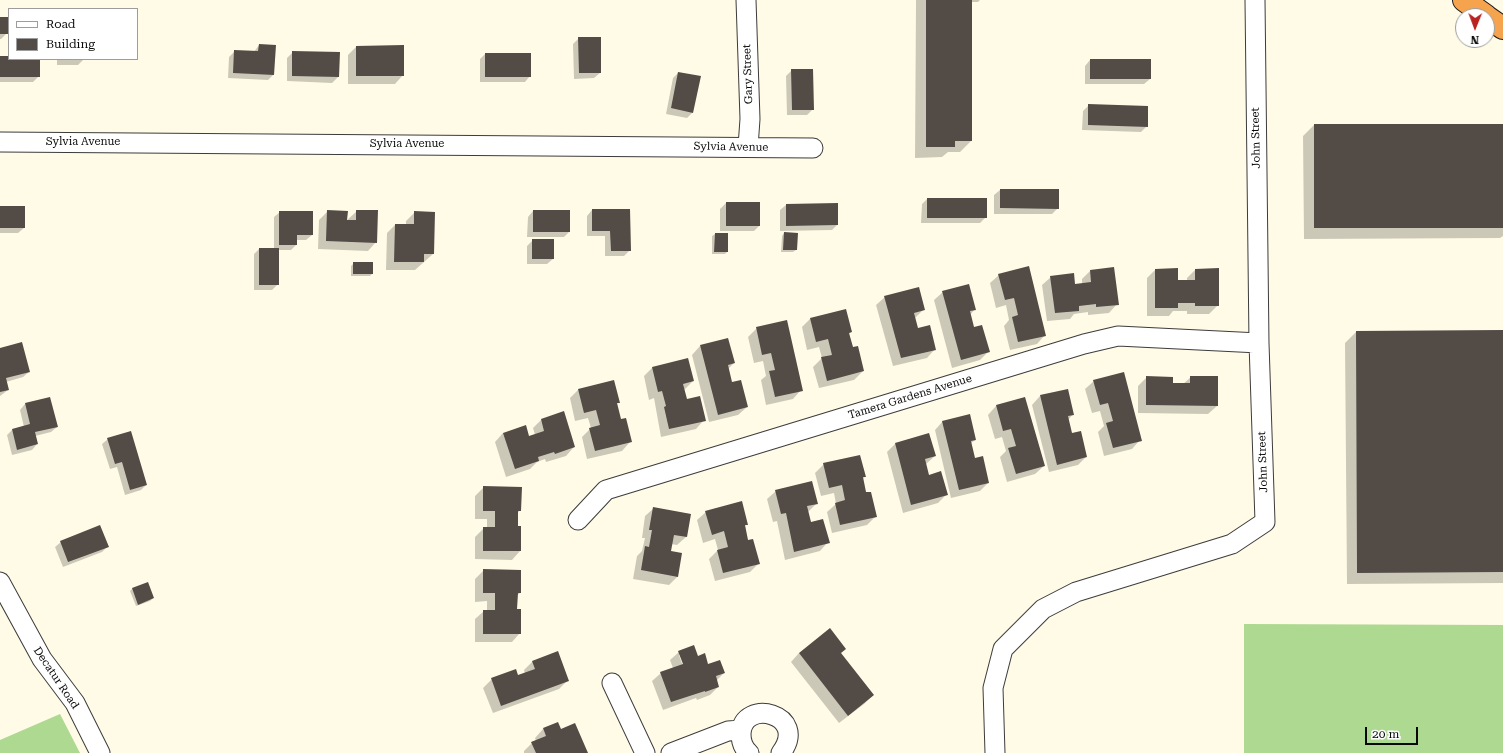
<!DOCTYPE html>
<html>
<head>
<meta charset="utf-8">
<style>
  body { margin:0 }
  #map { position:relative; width:1503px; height:753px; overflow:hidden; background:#fffbe6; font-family:"Roboto Serif",serif }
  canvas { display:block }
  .legend { position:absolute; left:8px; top:8px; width:130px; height:52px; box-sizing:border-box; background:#fff; border:1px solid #9d9d9d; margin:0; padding:5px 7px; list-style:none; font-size:12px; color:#090909 }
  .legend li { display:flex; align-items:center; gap:8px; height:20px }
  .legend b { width:20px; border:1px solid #9d9d9d }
  .north { position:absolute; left:1455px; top:8px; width:40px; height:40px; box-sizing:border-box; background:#fff; border:1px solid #9d9d9d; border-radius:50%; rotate:181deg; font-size:11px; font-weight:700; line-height:16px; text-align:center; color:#090909 }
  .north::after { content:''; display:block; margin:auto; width:14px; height:18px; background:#b92322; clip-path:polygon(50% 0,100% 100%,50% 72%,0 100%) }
  .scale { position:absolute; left:1365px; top:727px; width:53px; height:18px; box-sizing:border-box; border:2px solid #090909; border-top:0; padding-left:5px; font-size:12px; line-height:14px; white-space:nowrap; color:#090909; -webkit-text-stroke:3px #fff; paint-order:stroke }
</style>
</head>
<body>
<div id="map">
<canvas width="1503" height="753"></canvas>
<ul class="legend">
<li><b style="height:5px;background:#fff"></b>Road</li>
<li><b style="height:11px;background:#524b46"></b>Building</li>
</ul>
<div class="north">N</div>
<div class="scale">20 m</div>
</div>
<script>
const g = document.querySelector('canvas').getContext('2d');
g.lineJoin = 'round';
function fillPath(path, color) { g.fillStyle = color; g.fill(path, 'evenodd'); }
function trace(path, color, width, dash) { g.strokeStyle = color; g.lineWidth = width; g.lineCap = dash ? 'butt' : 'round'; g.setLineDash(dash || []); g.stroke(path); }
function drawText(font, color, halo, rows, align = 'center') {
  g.font = font + ' "Roboto Serif",serif'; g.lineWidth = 4; g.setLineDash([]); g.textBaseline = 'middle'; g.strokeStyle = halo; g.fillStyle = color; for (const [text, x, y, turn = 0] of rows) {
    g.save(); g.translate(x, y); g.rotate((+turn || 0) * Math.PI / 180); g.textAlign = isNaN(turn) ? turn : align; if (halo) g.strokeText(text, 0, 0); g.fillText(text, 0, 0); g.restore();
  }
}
const forest = new Path2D(`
  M 1244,624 L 1503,625 L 1503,753 L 1244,753 Z
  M 60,714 L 80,753 L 0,753 L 0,740 Z`);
const shadow = new Path2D(`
  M 916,0 L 980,0 L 978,2 L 971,2 L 971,141 L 960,152 L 948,152 L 942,157 L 915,158 Z
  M 0,18 L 6,34 L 1,39 L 0,39 Z
  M 579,38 L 600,73 L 594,78 L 574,79 L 573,44 Z
  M 259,45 L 274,74 L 268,80 L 228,78 L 229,57 L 235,51 L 254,52 Z
  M 356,47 L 403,75 L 395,84 L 348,84 L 348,55 Z
  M 9,48 L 9,59 L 39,59 L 39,76 L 33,82 L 0,82 L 0,57 L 9,57 Z
  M 293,52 L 338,53 L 338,77 L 332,83 L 287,81 L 287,58 Z
  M 485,54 L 530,76 L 525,82 L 480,82 L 480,59 Z
  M 57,59 L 84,59 L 78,65 L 57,65 Z
  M 1090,60 L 1150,79 L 1144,84 L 1085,84 L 1085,66 Z
  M 792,70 L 813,109 L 807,115 L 787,115 L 786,76 Z
  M 678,73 L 692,113 L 687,118 L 666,114 L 673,78 Z
  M 1089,105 L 1147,126 L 1141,132 L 1082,130 L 1083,111 Z
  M 1314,125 L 1503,125 L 1503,236 L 1500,238 L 1304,239 L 1303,136 Z
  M 1000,190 L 1058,190 L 1058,208 L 1052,214 L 994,214 L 994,195 Z
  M 927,199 L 986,217 L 980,223 L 921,223 L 922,204 Z
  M 726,203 L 759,226 L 754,231 L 720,231 L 720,209 Z
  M 837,204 L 837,225 L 832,230 L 780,231 L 780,210 L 786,205 Z
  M 0,207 L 24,228 L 18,233 L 0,233 Z
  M 592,210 L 630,250 L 624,256 L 605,256 L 605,236 L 587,236 L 587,216 Z
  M 328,211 L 346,221 L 357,211 L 376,242 L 368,251 L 318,249 L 319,220 Z
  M 533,211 L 569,232 L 564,237 L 527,237 L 528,217 Z
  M 280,212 L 312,235 L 306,240 L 296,240 L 296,245 L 291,250 L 278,250 L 278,284 L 272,290 L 254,290 L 254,254 L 259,249 L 274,249 L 274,217 Z
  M 415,212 L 433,254 L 415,270 L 386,270 L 387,233 L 395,225 L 406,225 L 406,221 Z
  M 784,233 L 796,250 L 793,252 L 781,252 L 782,236 Z
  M 715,234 L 727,252 L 725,254 L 712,254 L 712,236 Z
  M 533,240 L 553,259 L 547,264 L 527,264 L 527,246 Z
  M 354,263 L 372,274 L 370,276 L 351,276 L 351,266 Z
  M 1155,270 L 1177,281 L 1187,281 L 1187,278 L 1195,270 L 1218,305 L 1209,314 L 1187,314 L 1187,311 L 1173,311 L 1169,316 L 1147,316 L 1147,278 Z
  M 1090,271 L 1117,304 L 1109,313 L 1088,315 L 1088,312 L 1074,314 L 1070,319 L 1047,321 L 1042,285 L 1051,277 L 1074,285 L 1082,284 L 1082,279 Z
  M 999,275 L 1045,335 L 1037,344 L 1010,350 L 1004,326 L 1009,320 L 1006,305 L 996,308 L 990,283 Z
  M 943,292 L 975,309 L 970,315 L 973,328 L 988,352 L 980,360 L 952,368 L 934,300 Z
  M 885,297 L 923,310 L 915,318 L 917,329 L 935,349 L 927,358 L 893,366 L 876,305 Z
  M 845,310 L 851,332 L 849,334 L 853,349 L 863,371 L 854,380 L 819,388 L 813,367 L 822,358 L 819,347 L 807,350 L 802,327 L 810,319 Z
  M 757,328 L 801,390 L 793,399 L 766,405 L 761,380 L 766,376 L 763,361 L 754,363 L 748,337 Z
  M 1503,331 L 1503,583 L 1347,584 L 1345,343 L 1356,332 Z
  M 700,346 L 734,363 L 728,369 L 731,384 L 747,407 L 738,415 L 709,422 L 692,355 Z
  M 0,349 L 29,372 L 23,377 L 6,382 L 8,390 L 0,396 Z
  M 687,360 L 693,381 L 684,390 L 686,400 L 704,420 L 696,429 L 661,437 L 654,398 L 649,400 L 644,376 L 652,368 Z
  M 1147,377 L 1172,384 L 1183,384 L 1191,377 L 1217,406 L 1208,414 L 1138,413 L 1138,386 Z
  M 1094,381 L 1140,440 L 1132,449 L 1104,456 L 1098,432 L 1104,426 L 1100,411 L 1092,413 L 1085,389 Z
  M 578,390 L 618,403 L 617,404 L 620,420 L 630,442 L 622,451 L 587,459 L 582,437 L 591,428 L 588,418 L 575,421 L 570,398 Z
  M 1040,396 L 1073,414 L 1068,420 L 1071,434 L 1086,457 L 1078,465 L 1049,472 L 1032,405 Z
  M 1024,398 L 1044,466 L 1035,474 L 1007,482 L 1000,457 L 1006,451 L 1002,437 L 995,439 L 988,415 L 996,406 Z
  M 25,404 L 57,427 L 51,432 L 35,436 L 37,444 L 32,450 L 12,455 L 7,435 L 12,430 L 24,427 L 20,410 Z
  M 563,413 L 574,447 L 566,456 L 546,462 L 545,459 L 537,462 L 530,469 L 506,477 L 495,442 L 503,433 L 528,437 L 535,435 L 533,428 L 541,420 Z
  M 943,421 L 975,440 L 970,444 L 974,459 L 988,483 L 980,491 L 951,498 L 935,430 Z
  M 929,434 L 935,456 L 926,464 L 928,476 L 946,495 L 938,503 L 903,513 L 887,452 L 895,444 Z
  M 108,439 L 146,485 L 141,490 L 125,495 L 117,467 L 110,469 L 102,444 Z
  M 824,464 L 865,477 L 862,479 L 866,494 L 876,516 L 867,525 L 832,533 L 827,512 L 836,504 L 834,493 L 821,496 L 815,473 Z
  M 484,487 L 520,510 L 517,514 L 517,527 L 520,527 L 520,551 L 512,560 L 475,559 L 475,537 L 484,528 L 487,528 L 487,519 L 475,519 L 475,496 Z
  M 776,491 L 817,503 L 808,512 L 810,523 L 828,542 L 820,551 L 785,560 L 777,521 L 773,522 L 767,499 Z
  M 654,508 L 690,514 L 686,537 L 677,545 L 671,544 L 670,552 L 678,576 L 669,585 L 633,579 L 637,556 L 642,551 L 645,538 L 642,538 L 645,516 Z
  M 706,512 L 747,524 L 744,527 L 748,541 L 759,563 L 750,572 L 715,581 L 709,559 L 718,550 L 715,539 L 703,543 L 697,520 Z
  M 61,542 L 108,546 L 102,552 L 63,567 L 55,547 Z
  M 484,570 L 520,593 L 516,596 L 516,610 L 520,633 L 512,642 L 475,642 L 475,619 L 484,611 L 487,611 L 487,601 L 475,602 L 475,579 Z
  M 147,583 L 153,598 L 150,601 L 136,606 L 130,591 L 132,589 Z
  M 557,652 L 568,680 L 559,689 L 493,713 L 483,688 L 492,679 L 517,676 L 525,674 L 524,670 L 532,662 Z
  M 679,652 L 697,657 L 708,666 L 724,673 L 716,681 L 718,687 L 710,695 L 697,700 L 696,698 L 663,710 L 652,681 L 661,673 L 673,668 L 670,660 ZM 679,655 L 681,655 L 686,668 L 684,669 Z
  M 799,653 L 840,653 L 873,695 L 864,704 L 839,723 L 791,662 Z
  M 557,723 L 560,730 L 586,753 L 524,753 L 524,751 L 532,743 L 536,741 L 535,738 L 543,729 Z`);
const building = new Path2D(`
  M 926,0 L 972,0 L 972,141 L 955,141 L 955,147 L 926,147 Z
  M 0,17 L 8,17 L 8,34 L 0,34 Z
  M 578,37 L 601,37 L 601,73 L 579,73 Z
  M 259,44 L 276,45 L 274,75 L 233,73 L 234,50 L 258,51 Z
  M 404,45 L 404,76 L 356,76 L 356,46 Z
  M 292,51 L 340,52 L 339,77 L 292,76 Z
  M 485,53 L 531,53 L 531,77 L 485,77 Z
  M 0,56 L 9,56 L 9,59 L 40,59 L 40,77 L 0,77 Z
  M 1090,59 L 1151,59 L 1151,79 L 1090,79 Z
  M 791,69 L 813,69 L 814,110 L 792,110 Z
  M 678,72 L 701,76 L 693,113 L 671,108 Z
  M 1088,104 L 1148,106 L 1148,127 L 1088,125 Z
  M 1314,124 L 1503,124 L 1503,228 L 1314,228 Z
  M 1000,189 L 1059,189 L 1059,209 L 1000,208 Z
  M 927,198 L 987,198 L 987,218 L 927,218 Z
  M 726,202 L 760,202 L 760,226 L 726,226 Z
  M 838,203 L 838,225 L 786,226 L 786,204 Z
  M 0,206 L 25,206 L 25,228 L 0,228 Z
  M 592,209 L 630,209 L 631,251 L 611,251 L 610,231 L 592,231 Z
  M 327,210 L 348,211 L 347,220 L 356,220 L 356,210 L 378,210 L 377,243 L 326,241 Z
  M 533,210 L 570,210 L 570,232 L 533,232 Z
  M 279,211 L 313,211 L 313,235 L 297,235 L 297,245 L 279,245 Z
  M 414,211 L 435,212 L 434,254 L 424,254 L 424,262 L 394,262 L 395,224 L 414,224 Z
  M 784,232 L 798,233 L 797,250 L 783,250 Z
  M 715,233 L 728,233 L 728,252 L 714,252 Z
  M 532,239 L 554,239 L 554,259 L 532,259 Z
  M 259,248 L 279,248 L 279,285 L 259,285 Z
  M 353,262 L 373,262 L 373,274 L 353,274 Z
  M 1029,266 L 1046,336 L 1018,342 L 1012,317 L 1018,315 L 1014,298 L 1005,300 L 998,274 Z
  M 1114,267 L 1119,305 L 1096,307 L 1096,304 L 1079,306 L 1079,311 L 1055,313 L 1050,276 L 1074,273 L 1075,284 L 1091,282 L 1090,270 Z
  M 1178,268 L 1178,280 L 1195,280 L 1195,269 L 1219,268 L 1219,306 L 1195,306 L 1195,303 L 1178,303 L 1178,308 L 1155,308 L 1155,269 Z
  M 969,284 L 976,310 L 970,311 L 974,327 L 982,325 L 990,352 L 961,360 L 942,291 Z
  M 919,287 L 925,310 L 914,313 L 918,328 L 930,325 L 936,350 L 901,358 L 884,296 Z
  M 846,309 L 852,332 L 849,333 L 853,347 L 858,346 L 864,371 L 827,381 L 821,357 L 832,355 L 828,339 L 816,342 L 810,318 Z
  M 787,320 L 803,391 L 775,397 L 769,371 L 775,370 L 771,353 L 762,355 L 756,327 Z
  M 1503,330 L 1503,572 L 1357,573 L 1356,331 Z
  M 728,338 L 735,363 L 728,365 L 732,382 L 741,380 L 748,407 L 718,415 L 700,345 Z
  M 22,342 L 30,372 L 6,378 L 9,390 L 0,392 L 0,348 Z
  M 688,358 L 694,381 L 683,384 L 687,399 L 700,396 L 706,421 L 669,429 L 664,407 L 666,406 L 662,391 L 658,392 L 652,367 Z
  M 1124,372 L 1142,441 L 1113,448 L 1106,423 L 1113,421 L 1108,403 L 1100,405 L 1093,380 Z
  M 1146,376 L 1173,377 L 1173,383 L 1190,383 L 1190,376 L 1218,376 L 1218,406 L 1146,405 Z
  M 614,380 L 620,403 L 617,403 L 621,419 L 626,418 L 632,442 L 595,451 L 589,428 L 600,425 L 596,410 L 584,413 L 578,389 Z
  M 1068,389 L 1074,415 L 1068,416 L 1072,433 L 1081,431 L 1087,457 L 1057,465 L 1040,395 Z
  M 50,397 L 58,427 L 35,432 L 38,444 L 17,450 L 12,429 L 30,424 L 25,403 Z
  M 1025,397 L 1045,466 L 1016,474 L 1008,448 L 1016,446 L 1011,429 L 1003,431 L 996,405 Z
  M 564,411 L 575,447 L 555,454 L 554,452 L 538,457 L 539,461 L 515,469 L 503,433 L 526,425 L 529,436 L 544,431 L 541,419 Z
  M 970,414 L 976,440 L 971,441 L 975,458 L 983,456 L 989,483 L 959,490 L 942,421 Z
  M 131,431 L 147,485 L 130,490 L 122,462 L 115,464 L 107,438 Z
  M 929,433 L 936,456 L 925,459 L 929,475 L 941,471 L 948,495 L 911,505 L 895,443 Z
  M 860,455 L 866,477 L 863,477 L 866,492 L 871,492 L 877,517 L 840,525 L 835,503 L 845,500 L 842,485 L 829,488 L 823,463 Z
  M 812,481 L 818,504 L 807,506 L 811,522 L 823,519 L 830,543 L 794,552 L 786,513 L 781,514 L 775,490 Z
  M 483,486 L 522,487 L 521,511 L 518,511 L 518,526 L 521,526 L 521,551 L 483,551 L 483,527 L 495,527 L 495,511 L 483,511 Z
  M 742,501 L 748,525 L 745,525 L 748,540 L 753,539 L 760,564 L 723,573 L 717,550 L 728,547 L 724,531 L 712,535 L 705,511 Z
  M 653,507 L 691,514 L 687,537 L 674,535 L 671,551 L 682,553 L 678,577 L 641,570 L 645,546 L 649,547 L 652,530 L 649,530 Z
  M 100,525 L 109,547 L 68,562 L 60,541 Z
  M 483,569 L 521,570 L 521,593 L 518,593 L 517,609 L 521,609 L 521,634 L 483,634 L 483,610 L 495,610 L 495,593 L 483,593 Z
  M 148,582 L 154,598 L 138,605 L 132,588 Z
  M 830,628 L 846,649 L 841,653 L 874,695 L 848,716 L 799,653 Z
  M 694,645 L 698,656 L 705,653 L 708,664 L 720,660 L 725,673 L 716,676 L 719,687 L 705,692 L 705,691 L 671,702 L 660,672 L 683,664 L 678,651 Z
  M 558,651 L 569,681 L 501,706 L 491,678 L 516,669 L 518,675 L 535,669 L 532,661 Z
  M 558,722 L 561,729 L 575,723 L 588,753 L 536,753 L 531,742 L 546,736 L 543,728 Z`);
const minor = new Path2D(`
  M 746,0 L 750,119 L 748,147
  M 0,142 L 813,148
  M 578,520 L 606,490 L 1084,344 L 1118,336 L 1259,343
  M 0,582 L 42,659 L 75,703 L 100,753
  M 612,683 L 645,753
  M 671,753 L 728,731 L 741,730
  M 749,753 C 743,748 741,741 741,734 C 742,697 810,714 781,753
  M 995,753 L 993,688 L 1003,649 L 1043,609 L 1076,592 L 1232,544 L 1265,522 L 1259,343 L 1255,0`);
const highway = new Path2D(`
  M 1464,0 L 1486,16
  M 1487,17 L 1503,28`);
const streetNames = [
  ["Gary Street",748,74,-92],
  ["John Street",1256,138,-91],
  ["Sylvia Avenue",83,142],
  ["Sylvia Avenue",407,144],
  ["Sylvia Avenue",731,147,1],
  ["Tamera Gardens Avenue",910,397,-17],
  ["John Street",1263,462,-92],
  ["Decatur Road",56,678,56]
];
fillPath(forest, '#add990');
fillPath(shadow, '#0003');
fillPath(building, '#524b46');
trace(minor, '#3c3c3c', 21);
trace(highway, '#1a1a1a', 24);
trace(minor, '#fff', 19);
trace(highway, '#f6a34d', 22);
drawText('11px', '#090909', '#fff', streetNames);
</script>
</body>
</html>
